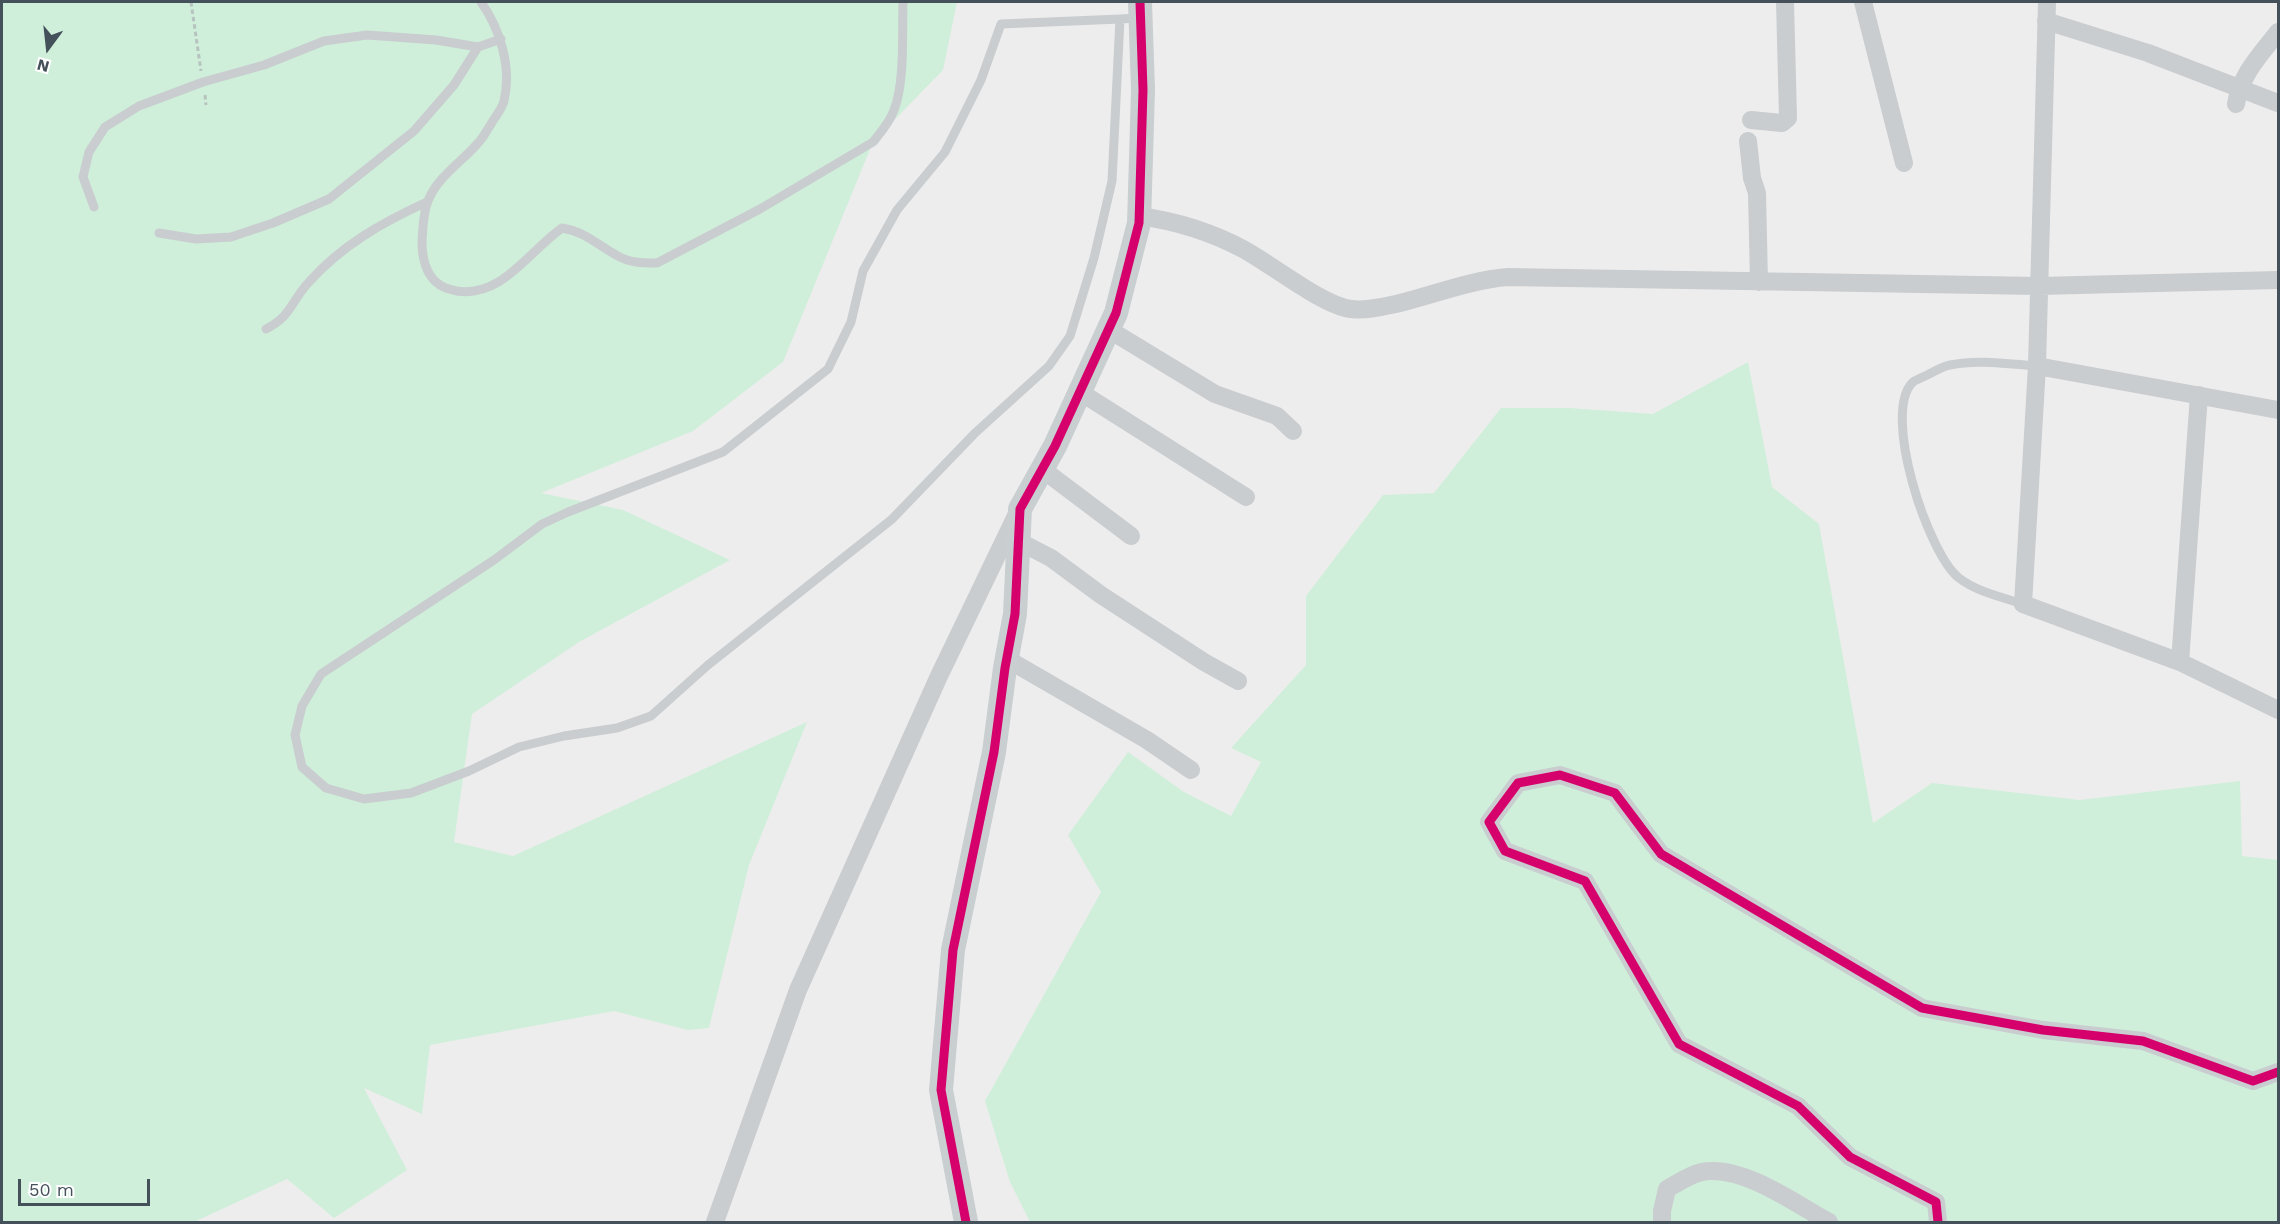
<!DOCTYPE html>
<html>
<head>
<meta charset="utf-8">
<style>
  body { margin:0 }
  #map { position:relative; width:2280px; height:1224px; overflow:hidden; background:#eeeded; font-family:"Work Sans",sans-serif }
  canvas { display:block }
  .frame { position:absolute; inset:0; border:3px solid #44515b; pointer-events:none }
  .north { position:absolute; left:18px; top:18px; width:60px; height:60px; -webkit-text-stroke:4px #fff; paint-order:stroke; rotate:195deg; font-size:16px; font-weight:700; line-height:24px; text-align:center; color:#44515b }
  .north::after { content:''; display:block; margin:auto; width:21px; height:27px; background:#44515b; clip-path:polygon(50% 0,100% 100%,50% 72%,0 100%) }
  .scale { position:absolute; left:18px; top:1179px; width:132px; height:27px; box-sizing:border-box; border:3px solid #44515b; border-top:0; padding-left:8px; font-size:18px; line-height:21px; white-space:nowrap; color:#44515b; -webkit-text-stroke:4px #fff; paint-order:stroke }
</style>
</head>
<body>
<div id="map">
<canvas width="2280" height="1224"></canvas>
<div class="frame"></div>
<div class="north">N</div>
<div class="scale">50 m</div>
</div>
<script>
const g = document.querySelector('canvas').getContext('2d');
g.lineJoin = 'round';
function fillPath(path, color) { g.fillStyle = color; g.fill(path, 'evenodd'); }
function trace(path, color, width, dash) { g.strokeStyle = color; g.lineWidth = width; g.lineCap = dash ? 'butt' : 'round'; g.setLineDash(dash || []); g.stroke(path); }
const green = new Path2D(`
  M 2,2 L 957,2 L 943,70 L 873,142 L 783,362 L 693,431 L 541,493 L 623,510 L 730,560 L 579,642 L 472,714 L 454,842 L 513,856 L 807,722 L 749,865 L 709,1028 L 688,1030 L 614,1011 L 430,1045 L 422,1114 L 364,1088 L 407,1170 L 334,1218 L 287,1179 L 194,1222 L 2,1222 Z
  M 1748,362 L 1772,487 L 1819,524 L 1873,823 L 1932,783 L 2080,800 L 2240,781 L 2242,856 L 2278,860 L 2278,1222 L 1030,1222 L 1010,1182 L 985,1101 L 1101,892 L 1068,835 L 1128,752 L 1184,792 L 1231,816 L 1261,762 L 1231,748 L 1306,665 L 1306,596 L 1383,495 L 1434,493 L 1501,408 L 1570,408 L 1653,414 Z`);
const path = new Path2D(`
  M 191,2 L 201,71
  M 205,95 L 206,105`);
const lane = new Path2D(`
  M 481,2 C 500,29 512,67 504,101 C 502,109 495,117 491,124 C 487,130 483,138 478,143 C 462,162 437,177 428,201 C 423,213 423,228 422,241 C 422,256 425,272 436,282 C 443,288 448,289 457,291 C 502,298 529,251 562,228 C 586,232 596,244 616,255 C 629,263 643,263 657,263 L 760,209 L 873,142 C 881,132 890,122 894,110 C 905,83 902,32 903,2
  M 1120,19 L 1112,181 L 1094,258 L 1070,336 L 1049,366 L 974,434 L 891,520 L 708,665 L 651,716 L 617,728 L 564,736 L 519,747 L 469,771 L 411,793 L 364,799 L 326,788 L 302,767 L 295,735 L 302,706 L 321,674 L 494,560 L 542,524 L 568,512 L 723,452 L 828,369 L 851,322 L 863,271 L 897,210 L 945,152 L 981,80 L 1001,24 L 1120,19 L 1138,18
  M 94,207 L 83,177 L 89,152 L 105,127 L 139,106 L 203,82 L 264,65 L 324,41 L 367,35 L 436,40 L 478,47 L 501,39
  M 159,233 L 196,239 L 231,237 L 273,223 L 329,199 L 414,131 L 454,85 L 478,47
  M 266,329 C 292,316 291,301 309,282 C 342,245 383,222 427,202
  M 2023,604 C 2002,597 1977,592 1959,578 C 1928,554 1881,412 1913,382 C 1917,379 1924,377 1929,374 C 1936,371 1943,366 1950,365 C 1978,359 2009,364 2037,366`);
const street = new Path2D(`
  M 1863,2 L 1904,163
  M 2047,2 L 2037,366 L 2023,604 L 2180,662 L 2199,395
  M 2046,21 L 2148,53 L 2278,103
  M 2236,104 C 2241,74 2260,55 2278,32
  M 1751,120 L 1782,123 L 1788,118 L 1785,2
  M 1748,141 L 1752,178 L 1757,193 L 1759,282
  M 1139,216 C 1175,221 1211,232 1243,249 C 1271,264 1323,306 1351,309 C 1366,311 1382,307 1396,304 C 1433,295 1470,280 1508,277 L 2039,286 L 2278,280
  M 1108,329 L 1215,394 L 1277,416 L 1293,431
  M 2037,366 L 2278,410
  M 1080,392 L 1246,497
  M 1042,469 L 1131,536
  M 1018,541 L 1051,558 L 1101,595 L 1204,662 L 1238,681
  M 1007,659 L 1147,740 L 1191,770
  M 2180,662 L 2278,710
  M 715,1222 L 798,990 L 939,676 L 1016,516
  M 1662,1222 L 1662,1211 L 1667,1189 C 1680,1182 1695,1171 1710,1171 C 1748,1169 1796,1204 1829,1222
  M 1938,1222 L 1936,1202 L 1850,1157 L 1798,1106 L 1679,1044 L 1585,881 L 1505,851 L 1489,822 L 1518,783 L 1560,775 L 1615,793 L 1661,854 L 1922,1008 L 2043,1030 L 2143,1041 L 2253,1081 L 2278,1072`);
const secondary = new Path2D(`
  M 966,1222 L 941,1090 L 953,950 L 994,752 L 1005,668 L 1015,614 L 1020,509 L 1055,446 L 1116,313 L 1139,223 L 1143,90 L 1140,2`);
const cycleway = new Path2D(`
  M 966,1222 L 941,1090 L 953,950 L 994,752 L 1005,668 L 1015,614 L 1020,509 L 1055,446 L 1116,313 L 1139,223 L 1143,90 L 1140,2
  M 1938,1222 L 1936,1202 L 1850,1157 L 1798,1106 L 1679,1044 L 1585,881 L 1505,851 L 1489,822 L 1518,783 L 1560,775 L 1615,793 L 1661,854 L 1922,1008 L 2043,1030 L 2143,1041 L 2253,1081 L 2278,1072`);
fillPath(green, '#cfefda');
trace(path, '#b6c3be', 3, [4.5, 3]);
trace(lane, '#c9cdcf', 9);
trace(street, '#c9cdcf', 18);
trace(secondary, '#c9ced1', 24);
trace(cycleway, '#d6006c', 9);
</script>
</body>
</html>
